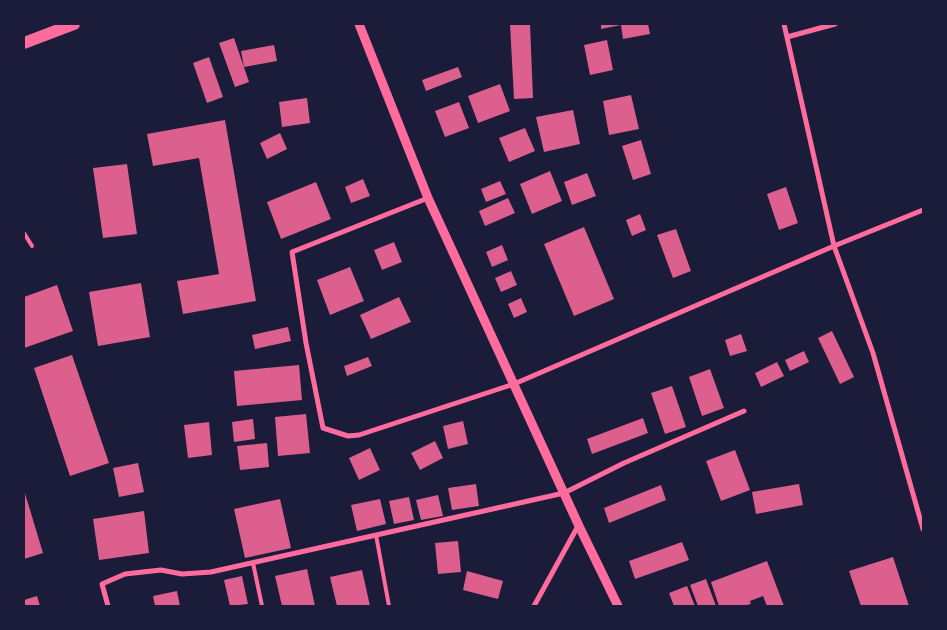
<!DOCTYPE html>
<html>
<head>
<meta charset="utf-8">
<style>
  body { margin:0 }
  #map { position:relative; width:947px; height:630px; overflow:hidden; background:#1b1b3a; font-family:"IBM Plex Serif",serif }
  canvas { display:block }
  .frame { position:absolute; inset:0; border:25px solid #1b1b3a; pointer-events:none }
</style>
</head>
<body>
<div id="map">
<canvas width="947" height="630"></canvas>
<div class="frame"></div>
</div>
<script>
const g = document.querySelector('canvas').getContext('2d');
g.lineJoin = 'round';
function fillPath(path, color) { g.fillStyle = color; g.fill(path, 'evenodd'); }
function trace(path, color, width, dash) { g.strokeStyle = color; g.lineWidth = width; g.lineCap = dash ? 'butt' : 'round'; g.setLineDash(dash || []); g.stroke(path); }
const building = new Path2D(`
  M 510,24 L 530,24 L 533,98 L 514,99 Z
  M 601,24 L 648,24 L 650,34 L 623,39 L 621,25 L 601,29 Z
  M 234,38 L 249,82 L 235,87 L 219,43 Z
  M 607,40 L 613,70 L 590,75 L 584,45 Z
  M 274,45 L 277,61 L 244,67 L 241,51 Z
  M 209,57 L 223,97 L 207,103 L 193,63 Z
  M 458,67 L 462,77 L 426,91 L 422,80 Z
  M 500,84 L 510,111 L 478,123 L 468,96 Z
  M 631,95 L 639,129 L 609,135 L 603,101 Z
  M 307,98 L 310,123 L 282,127 L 279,102 Z
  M 459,102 L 469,128 L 445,137 L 435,111 Z
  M 573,110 L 580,144 L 544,152 L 536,117 Z
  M 225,120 L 256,301 L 183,314 L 177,281 L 219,274 L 199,158 L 153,166 L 147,134 Z
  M 525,128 L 535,151 L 509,162 L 499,138 Z
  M 280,133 L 287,149 L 267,159 L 260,143 Z
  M 641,140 L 651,174 L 633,180 L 622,146 Z
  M 127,164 L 137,234 L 103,238 L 93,168 Z
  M 550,171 L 562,201 L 532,214 L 520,184 Z
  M 587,173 L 596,196 L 572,205 L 564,182 Z
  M 363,179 L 370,196 L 351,203 L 345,187 Z
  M 500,181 L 506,194 L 486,202 L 481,189 Z
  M 316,182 L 331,219 L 281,239 L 267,202 Z
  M 786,187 L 798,223 L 779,230 L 767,194 Z
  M 508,198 L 515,213 L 485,226 L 479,211 Z
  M 640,214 L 646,230 L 632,236 L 626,220 Z
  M 584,227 L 614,299 L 574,316 L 544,244 Z
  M 676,229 L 691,271 L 673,278 L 657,235 Z
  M 394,242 L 402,262 L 382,270 L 374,250 Z
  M 502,245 L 508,260 L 492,267 L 486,252 Z
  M 350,267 L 364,301 L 330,315 L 317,280 Z
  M 511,271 L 517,285 L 501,292 L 495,278 Z
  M 141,283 L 150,337 L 98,346 L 89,292 Z
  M 57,285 L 73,331 L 24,348 L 24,297 Z
  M 399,297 L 411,322 L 371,339 L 360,315 Z
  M 521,298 L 527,312 L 514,318 L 508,304 Z
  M 288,327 L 291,341 L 255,349 L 252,335 Z
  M 832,331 L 854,377 L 840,384 L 818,338 Z
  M 741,334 L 747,351 L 730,356 L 725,340 Z
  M 804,351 L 809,362 L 790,371 L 785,360 Z
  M 72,355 L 109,463 L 70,476 L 34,368 Z
  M 368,357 L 372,366 L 347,376 L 344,366 Z
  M 777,362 L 784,376 L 761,387 L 755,373 Z
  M 299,365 L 302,400 L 237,406 L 234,371 Z
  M 710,369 L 724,408 L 702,416 L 689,377 Z
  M 672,386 L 686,427 L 665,434 L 651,393 Z
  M 306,414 L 310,453 L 278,456 L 275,417 Z
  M 643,418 L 648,433 L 592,454 L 587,439 Z
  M 253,419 L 255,439 L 234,442 L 232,422 Z
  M 463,421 L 468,444 L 448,449 L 443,426 Z
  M 209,422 L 212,455 L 188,458 L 184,425 Z
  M 435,441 L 443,458 L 420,470 L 411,453 Z
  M 267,443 L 269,467 L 240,470 L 237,446 Z
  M 370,448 L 380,470 L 359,480 L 349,458 Z
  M 735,450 L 750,490 L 721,501 L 706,461 Z
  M 138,463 L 144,492 L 119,497 L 113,468 Z
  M 476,484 L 479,506 L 452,510 L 448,488 Z
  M 799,484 L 803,505 L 756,514 L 752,492 Z
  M 661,485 L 666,500 L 609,523 L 604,508 Z
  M 24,490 L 43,553 L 24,559 Z
  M 438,495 L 443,516 L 421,520 L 416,500 Z
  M 409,497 L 414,520 L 394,524 L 389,501 Z
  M 280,499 L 291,548 L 245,558 L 234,509 Z
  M 380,499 L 386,524 L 357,531 L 351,505 Z
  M 144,511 L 149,553 L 99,560 L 93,519 Z
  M 458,541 L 461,572 L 438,574 L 435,543 Z
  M 682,542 L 689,560 L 635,579 L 629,561 Z
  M 893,557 L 909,606 L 861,606 L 849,571 Z
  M 767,561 L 784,606 L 767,606 L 763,596 L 750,601 L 751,604 L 743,606 L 719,606 L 711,582 Z
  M 307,569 L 315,606 L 282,606 L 275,576 Z
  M 362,570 L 370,606 L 337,606 L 330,577 Z
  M 467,571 L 503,581 L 498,599 L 463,590 Z
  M 242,576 L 248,604 L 230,606 L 224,580 Z
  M 706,579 L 716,606 L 698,606 L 690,585 Z
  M 687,586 L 695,606 L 674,606 L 669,593 Z
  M 177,591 L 180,606 L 155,606 L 153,596 Z
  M 37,596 L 40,606 L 24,606 L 24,600 Z`);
const service = new Path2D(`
  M 24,233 L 32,246
  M 376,535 L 389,606
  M 253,563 L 262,606`);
const minor = new Path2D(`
  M 784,24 L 834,246 L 873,353 L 923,529
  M 787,37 L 835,24
  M 428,198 L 292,252 L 306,343 L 323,428 L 348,436 L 359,435 L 514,384 L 834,246 L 923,210
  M 108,606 L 102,584 L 125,574 L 161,570 L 182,574 L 211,572 L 564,493 L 624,463 L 744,411
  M 534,606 L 578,526`);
const tertiary = new Path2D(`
  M 359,24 L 428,198 L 579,526 L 618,606`);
const primary = new Path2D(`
  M 24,43 L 74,24`);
fillPath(building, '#dd5f8e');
trace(service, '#ff6b9d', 4);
trace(minor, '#ff6b9d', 5);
trace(tertiary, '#ff6b9d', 9);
trace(primary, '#ff6b9d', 12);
</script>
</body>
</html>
